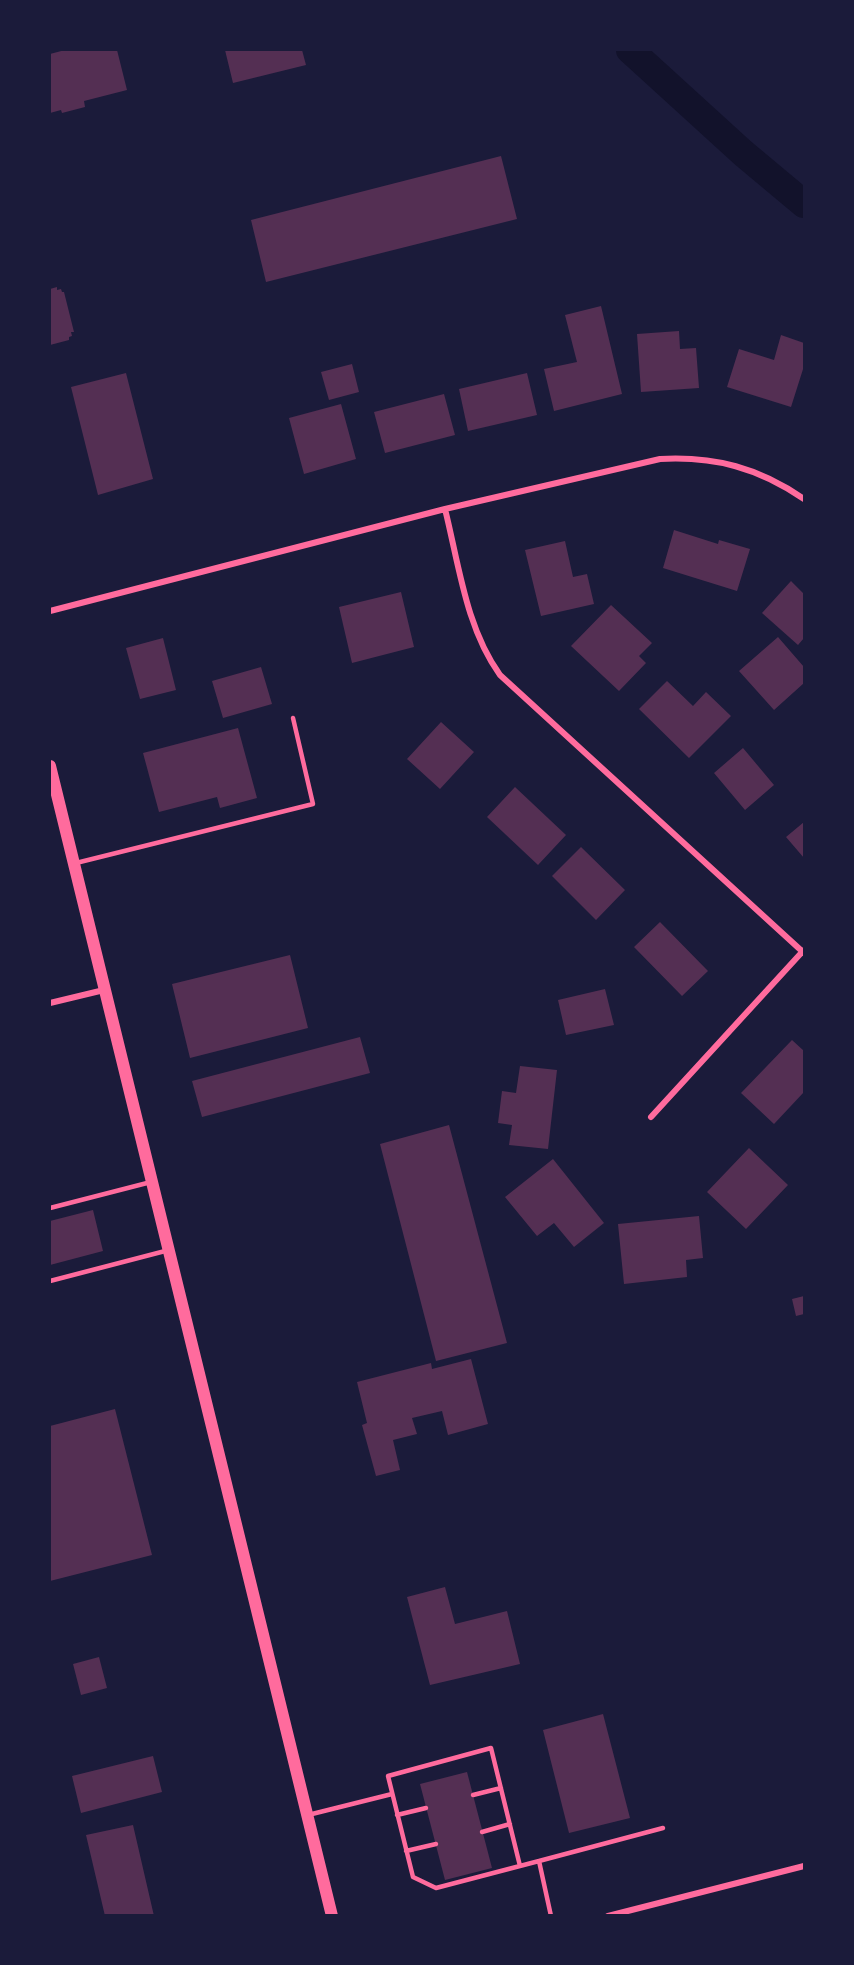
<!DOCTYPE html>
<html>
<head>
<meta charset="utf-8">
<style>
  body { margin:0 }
  #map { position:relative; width:854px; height:1965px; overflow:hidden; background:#1b1b3a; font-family:"Golos Text",sans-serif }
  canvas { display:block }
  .frame { position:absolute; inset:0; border:51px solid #1b1b3a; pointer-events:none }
</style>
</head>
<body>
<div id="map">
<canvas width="854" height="1965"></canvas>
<div class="frame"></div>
</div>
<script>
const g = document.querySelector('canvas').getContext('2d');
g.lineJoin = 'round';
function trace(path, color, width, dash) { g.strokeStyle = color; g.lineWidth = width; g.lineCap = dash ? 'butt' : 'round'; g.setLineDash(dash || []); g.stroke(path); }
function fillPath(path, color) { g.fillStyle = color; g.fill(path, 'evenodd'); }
const canal = new Path2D(`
  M 630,50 L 743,153 L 804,204`);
const building = new Path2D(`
  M 65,50 L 117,50 L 127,90 L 84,101 L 85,107 L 62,113 L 61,110 L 50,113 L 50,54 Z
  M 225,50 L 302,50 L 306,65 L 233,83 Z
  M 501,156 L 517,219 L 266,282 L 251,220 Z
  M 57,287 L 57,290 L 61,289 L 62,292 L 64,292 L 74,332 L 71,332 L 72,336 L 69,337 L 69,340 L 50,345 L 50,289 Z
  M 601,306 L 622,394 L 554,411 L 544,369 L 577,362 L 565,315 Z
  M 679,331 L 680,349 L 696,348 L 699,388 L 641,392 L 637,334 Z
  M 781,335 L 804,343 L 804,366 L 791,407 L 727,387 L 739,349 L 774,360 Z
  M 352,364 L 359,392 L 329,400 L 321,372 Z
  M 126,373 L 153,479 L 98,495 L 71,387 Z
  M 527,373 L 537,415 L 468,431 L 459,389 Z
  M 444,394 L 455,435 L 385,453 L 374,412 Z
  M 341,404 L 356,459 L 304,474 L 289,418 Z
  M 674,530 L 718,544 L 719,540 L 750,549 L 737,591 L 663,568 Z
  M 565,541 L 573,577 L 587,574 L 594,604 L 541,616 L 525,550 Z
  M 791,581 L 804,594 L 804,638 L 798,645 L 762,613 Z
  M 401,592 L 414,647 L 352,663 L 339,607 Z
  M 611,605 L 652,643 L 639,656 L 646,663 L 619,691 L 571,646 Z
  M 778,637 L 804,667 L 804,683 L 774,710 L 739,671 Z
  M 163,638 L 176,690 L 140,699 L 126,648 Z
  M 261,667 L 272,704 L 223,718 L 212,681 Z
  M 667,681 L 693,706 L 706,692 L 731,716 L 689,758 L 639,709 Z
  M 441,722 L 474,752 L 440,789 L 407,759 Z
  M 238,728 L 257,798 L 220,808 L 217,797 L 159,812 L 143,753 Z
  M 743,748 L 774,785 L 745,810 L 714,773 Z
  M 515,787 L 566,835 L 538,865 L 487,817 Z
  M 804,822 L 804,858 L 786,837 Z
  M 581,847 L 625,890 L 596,920 L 552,876 Z
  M 660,922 L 708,971 L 682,996 L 634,947 Z
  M 290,955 L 308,1028 L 190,1058 L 172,984 Z
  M 605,989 L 614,1025 L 566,1035 L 558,1000 Z
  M 360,1037 L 370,1073 L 202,1117 L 192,1081 Z
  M 792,1040 L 804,1051 L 804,1092 L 774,1124 L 741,1093 Z
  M 520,1066 L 557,1070 L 548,1149 L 509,1145 L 512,1125 L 498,1123 L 502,1091 L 516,1093 Z
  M 449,1125 L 507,1343 L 436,1361 L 380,1144 Z
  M 749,1148 L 788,1185 L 746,1229 L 707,1192 Z
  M 553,1159 L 604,1223 L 574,1247 L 554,1223 L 537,1236 L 505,1197 Z
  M 93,1210 L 103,1251 L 50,1265 L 50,1221 Z
  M 699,1216 L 703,1258 L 686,1260 L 687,1277 L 624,1284 L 618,1224 Z
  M 804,1296 L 804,1314 L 796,1316 L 792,1299 Z
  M 471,1359 L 488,1424 L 448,1435 L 442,1411 L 412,1418 L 417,1434 L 393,1440 L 400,1470 L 376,1476 L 362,1425 L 367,1423 L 357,1382 L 431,1363 L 432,1369 Z
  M 115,1409 L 152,1555 L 50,1581 L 50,1426 Z
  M 445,1587 L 455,1624 L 507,1611 L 520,1664 L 430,1685 L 407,1597 Z
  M 99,1657 L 107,1688 L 81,1695 L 73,1664 Z
  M 603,1714 L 630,1818 L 569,1833 L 543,1730 Z
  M 153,1756 L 162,1792 L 81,1813 L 72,1776 Z
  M 467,1772 L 492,1868 L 445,1880 L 420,1784 Z
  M 133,1825 L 154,1916 L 105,1916 L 86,1835 Z`);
const service = new Path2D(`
  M 76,863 L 313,804 L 293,718
  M 50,1208 L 151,1182
  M 50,1281 L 169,1250
  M 473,1795 L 501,1788
  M 308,1815 L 392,1794
  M 397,1815 L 426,1808
  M 482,1832 L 510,1824
  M 406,1851 L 436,1844
  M 539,1861 L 663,1828
  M 520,1866 L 491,1748 L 388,1776 L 413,1877 L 436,1888 L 539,1861 L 551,1916`);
const minor = new Path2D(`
  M 445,509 C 459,565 466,628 500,675 L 804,953
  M 50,611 L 445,509 L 660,459 C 715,456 759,468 804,499
  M 50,1003 L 104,990
  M 651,1117 L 803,951
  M 608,1916 L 804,1866`);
const secondary = new Path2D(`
  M 50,766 L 332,1916`);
trace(canal, '#12122b', 28);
fillPath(building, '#542f53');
trace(service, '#ff6b9d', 4.5);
trace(minor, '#ff6b9d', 6);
trace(secondary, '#ff6b9d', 12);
</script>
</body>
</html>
